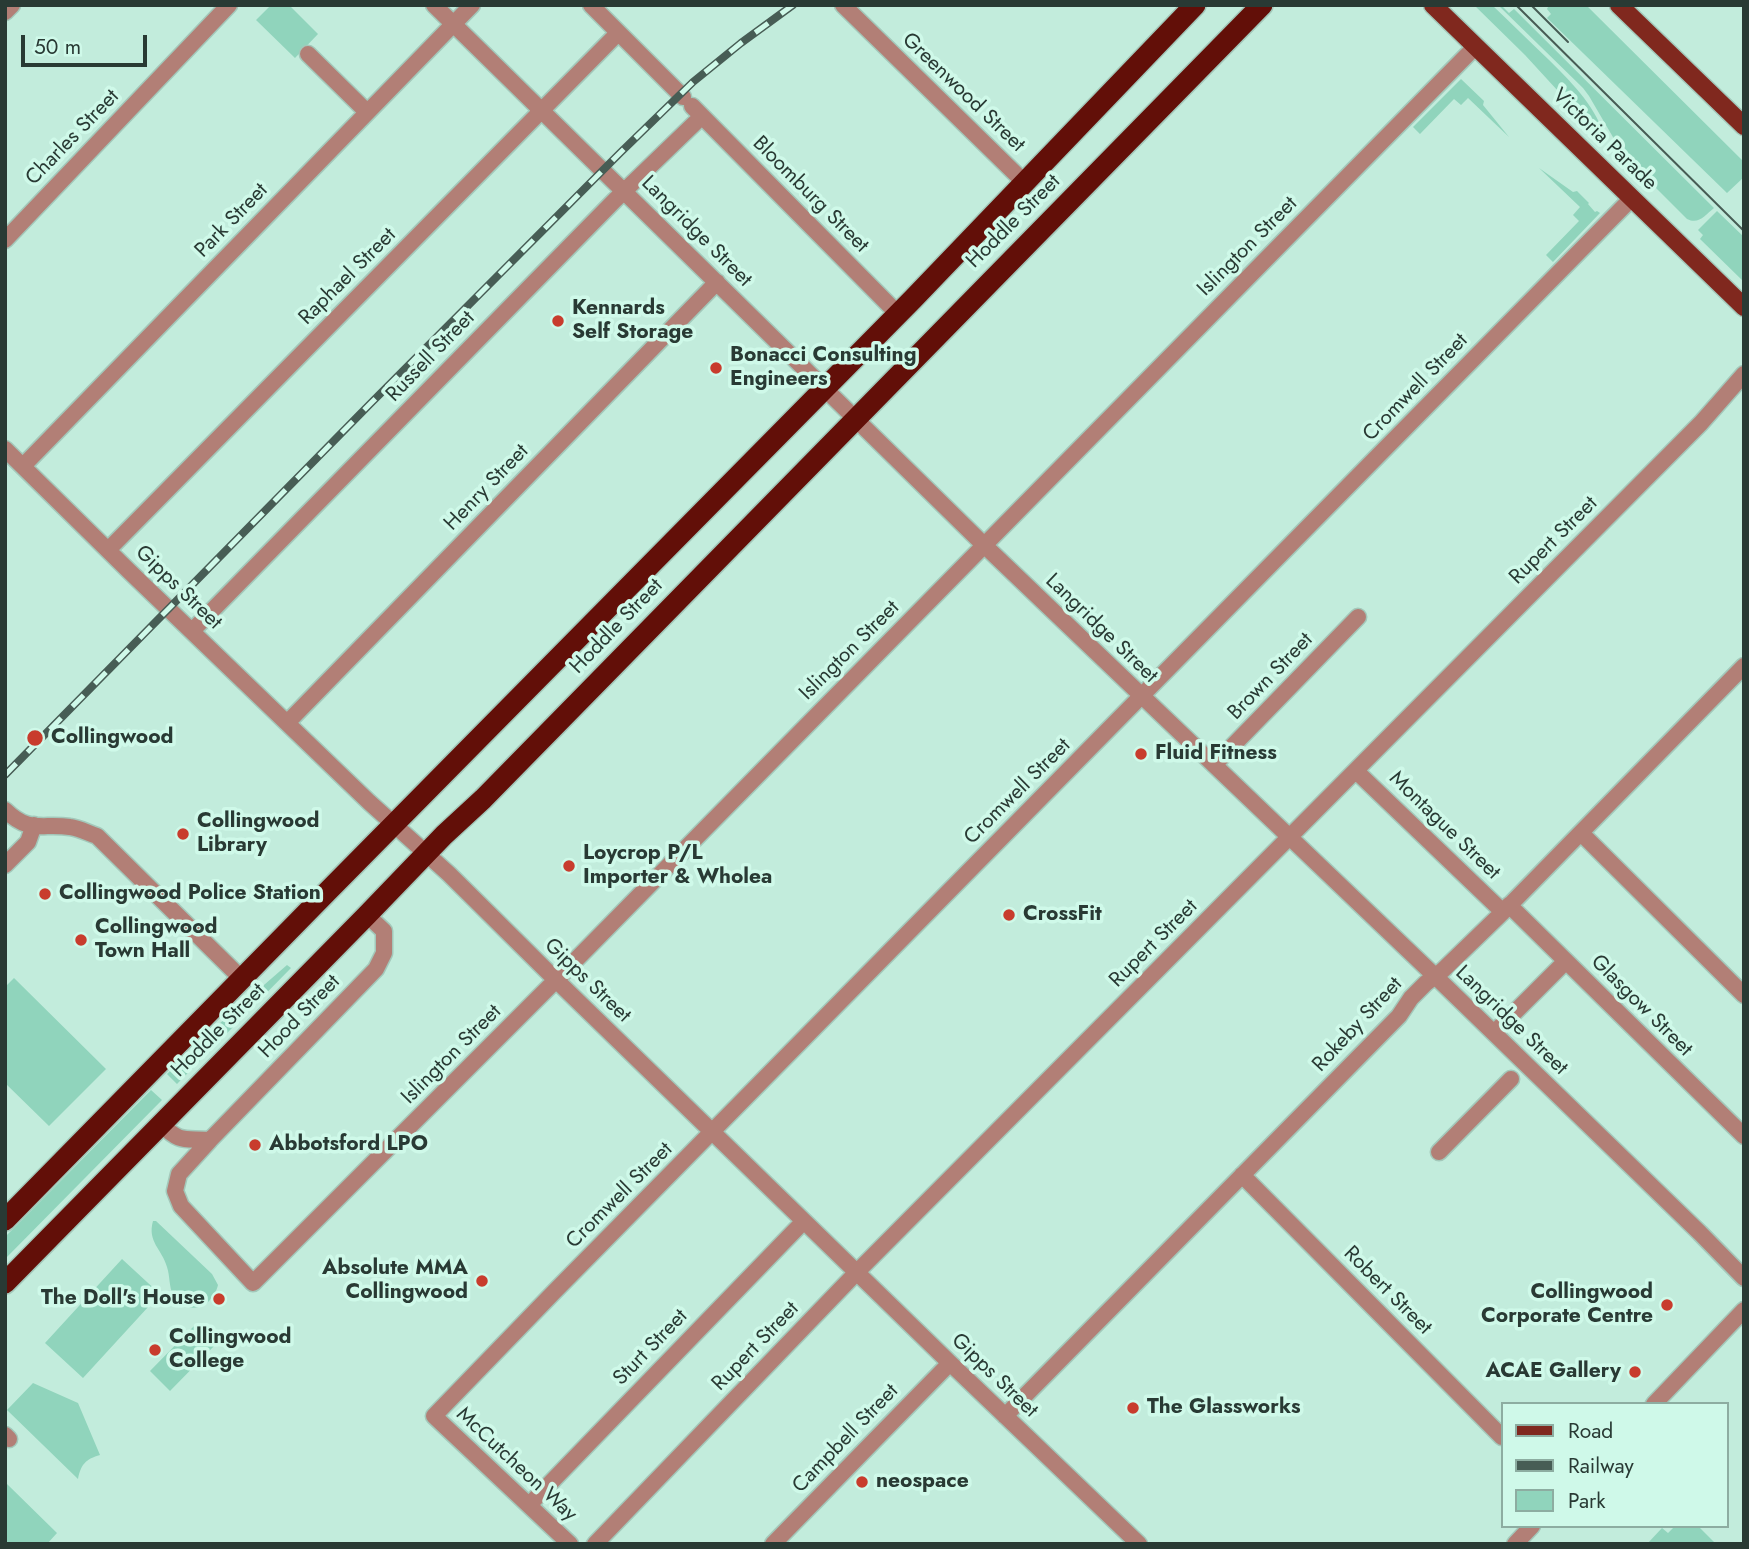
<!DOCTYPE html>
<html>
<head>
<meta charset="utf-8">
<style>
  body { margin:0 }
  #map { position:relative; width:1749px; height:1549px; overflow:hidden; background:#c2ecdc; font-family:Jost,sans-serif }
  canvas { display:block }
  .frame { position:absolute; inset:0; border:7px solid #293a34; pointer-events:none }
  .legend { position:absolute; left:1501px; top:1402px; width:228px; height:126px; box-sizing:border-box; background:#cff9e9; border:2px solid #8dada1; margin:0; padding:9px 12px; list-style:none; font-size:21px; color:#293a34 }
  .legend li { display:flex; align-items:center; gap:14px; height:35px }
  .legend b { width:35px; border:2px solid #8dada1 }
  .scale { position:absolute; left:21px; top:35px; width:126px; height:32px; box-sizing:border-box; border:4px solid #293a34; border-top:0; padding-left:9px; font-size:21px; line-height:24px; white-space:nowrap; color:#293a34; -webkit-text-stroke:5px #cff9e9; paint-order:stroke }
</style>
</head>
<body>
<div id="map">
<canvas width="1749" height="1549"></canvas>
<div class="frame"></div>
<ul class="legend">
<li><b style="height:9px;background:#80281e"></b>Road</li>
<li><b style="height:9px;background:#475d55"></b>Railway</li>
<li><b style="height:19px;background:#90d4bc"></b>Park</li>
</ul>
<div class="scale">50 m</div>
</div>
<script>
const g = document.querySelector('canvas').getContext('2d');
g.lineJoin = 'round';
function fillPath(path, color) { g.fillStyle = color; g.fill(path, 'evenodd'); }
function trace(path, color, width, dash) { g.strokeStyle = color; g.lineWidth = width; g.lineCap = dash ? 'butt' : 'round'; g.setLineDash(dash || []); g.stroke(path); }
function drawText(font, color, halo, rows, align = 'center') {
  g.font = font + ' Jost,sans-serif'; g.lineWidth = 7; g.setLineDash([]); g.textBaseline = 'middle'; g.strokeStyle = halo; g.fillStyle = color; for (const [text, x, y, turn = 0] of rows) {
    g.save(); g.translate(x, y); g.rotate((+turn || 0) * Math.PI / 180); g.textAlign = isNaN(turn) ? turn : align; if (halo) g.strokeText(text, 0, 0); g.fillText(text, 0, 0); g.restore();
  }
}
const green = new Path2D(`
  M 271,5 L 289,5 L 318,34 L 295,58 L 256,20 Z
  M 1474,5 L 1492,5 C 1511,23 1529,41 1548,59 C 1571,82 1593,103 1604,134 L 1602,139 L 1525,55 Z
  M 1498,5 L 1501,5 L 1509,13 L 1514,9 L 1714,208 C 1705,215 1699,225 1687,219 L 1624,156 L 1589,96 L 1583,88 Z
  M 1549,5 L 1586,5 L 1744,162 L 1744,177 L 1727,193 L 1547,18 L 1551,14 L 1547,9 Z
  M 1461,79 L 1484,101 L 1483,105 L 1509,137 L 1468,98 L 1461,105 L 1454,99 L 1420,134 L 1413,127 Z
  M 1539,168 L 1573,192 L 1577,191 L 1589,203 L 1588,204 L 1595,212 L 1597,211 L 1600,213 L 1553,262 L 1546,255 L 1579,221 L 1573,215 L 1580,207 Z
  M 1717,211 L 1744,237 L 1744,282 L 1700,239 L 1703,235 L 1698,230 Z
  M 287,965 L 291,968 L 177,1084 L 167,1074 L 204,1037 Z
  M 14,978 L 106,1069 L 49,1126 L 5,1083 L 5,987 Z
  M 151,1090 L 162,1100 L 5,1259 L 5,1237 Z
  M 153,1221 L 156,1221 L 212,1274 L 218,1285 C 214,1302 197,1315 181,1303 C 178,1300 174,1298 173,1295 C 169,1287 170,1276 167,1267 C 162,1249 147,1242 153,1221 Z
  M 122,1259 L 160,1294 L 83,1378 L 45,1343 Z
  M 196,1324 L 216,1344 L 170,1391 L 150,1371 Z
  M 33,1383 L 78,1403 L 100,1455 C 86,1459 81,1464 78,1479 L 7,1410 Z
  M 7,1484 L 57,1533 L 47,1544 L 5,1544 L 5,1486 Z
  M 1675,1526 L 1698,1526 L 1716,1544 L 1647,1544 L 1662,1528 L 1668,1533 Z`);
const minor = new Path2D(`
  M 434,5 L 984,545 L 1435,976 L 1700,1233 L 1744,1278
  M 591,5 L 683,97
  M 843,5 L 1024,182
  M 5,12 L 12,5
  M 308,54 L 367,112
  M 692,106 L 898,314
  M 5,240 L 229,5
  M 5,449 L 129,571 L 369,802 L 449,874 L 556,980 L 950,1363 L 1139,1544
  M 23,466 L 472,5
  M 108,550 L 618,33
  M 192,631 L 615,200 L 698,120 L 704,118
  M 287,723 L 717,282
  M 1214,765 L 1358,617
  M 1356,771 L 1503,912
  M 5,810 C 30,834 41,823 70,827 C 79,828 88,833 97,836 L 242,979
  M 1581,833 L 1744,995
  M 5,865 L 28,842 L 34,825
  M 1509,905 L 1744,1136
  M 367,915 L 384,931 L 384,953 L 376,969 L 210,1140 L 179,1174 L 175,1191 L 181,1206 L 253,1283 L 556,980 L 1475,47
  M 1494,1033 L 1566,961
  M 161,1124 C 181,1144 184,1138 210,1140
  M 1439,1152 L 1511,1079
  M 1242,1175 L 1502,1437
  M 1654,1404 L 1744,1310
  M 1005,1416 L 1399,1016 L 1411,998 L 1426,983 L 1442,971 L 1503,912 L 1744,666
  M 5,1435 L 9,1439
  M 529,1505 L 804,1221
  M 570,1544 L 434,1416 L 554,1292 L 1632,198
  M 595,1544 L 857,1272 L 1701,423 L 1744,374
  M 773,1544 L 950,1363
  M 1515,1544 L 1532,1526`);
const major = new Path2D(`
  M 1433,5 L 1744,307
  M 1619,5 L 1744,126`);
const highway = new Path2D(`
  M 5,1220 L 326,893 L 913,299 L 1195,5
  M 5,1283 L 367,915 L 444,835 L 483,799 L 1262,5`);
const tram = new Path2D(`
  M 1516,5 L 1744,231
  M 1531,5 L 1568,42`);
const rail = new Path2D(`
  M 5,775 L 371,403 L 621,152 L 693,82 L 741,43 L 793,5`);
const markers = [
  [558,321,7,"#c83c2d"],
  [716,368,7,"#c83c2d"],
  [35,738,9,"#c83c2d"],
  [1141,754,7,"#c83c2d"],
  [183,834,7,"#c83c2d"],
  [569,866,7,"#c83c2d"],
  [45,894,7,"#c83c2d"],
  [1009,915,7,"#c83c2d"],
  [81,940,7,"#c83c2d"],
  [255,1145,7,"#c83c2d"],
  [482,1281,7,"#c83c2d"],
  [219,1299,7,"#c83c2d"],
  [1667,1305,7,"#c83c2d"],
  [155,1350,7,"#c83c2d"],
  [1635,1372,7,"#c83c2d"],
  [1133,1408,7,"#c83c2d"],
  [862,1482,7,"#c83c2d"]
];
const streetNames = [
  ["Greenwood Street",963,93,44],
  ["Charles Street",73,138,-46],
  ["Victoria Parade",1604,140,44],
  ["Bloomburg Street",810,195,45],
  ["Park Street",232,221,-46],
  ["Hoddle Street",1014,222,-45],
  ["Langridge Street",696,232,45],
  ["Islington Street",1248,247,-45],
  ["Raphael Street",348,277,-45],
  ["Russell Street",431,357,-46],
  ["Cromwell Street",1416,388,-46],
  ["Henry Street",487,488,-46],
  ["Rupert Street",1554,541,-45],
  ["Gipps Street",178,588,44],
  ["Hoddle Street",617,627,-46],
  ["Langridge Street",1101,629,44],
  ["Islington Street",850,651,-45],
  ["Brown Street",1271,677,-46],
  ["Cromwell Street",1018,792,-45],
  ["Montague Street",1444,826,44],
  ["Rupert Street",1154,944,-45],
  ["Gipps Street",587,981,44],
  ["Glasgow Street",1641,1006,45],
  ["Hood Street",300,1017,-46],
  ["Langridge Street",1511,1021,44],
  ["Rokeby Street",1358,1025,-47],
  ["Hoddle Street",219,1031,-45],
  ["Islington Street",452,1055,-45],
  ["Cromwell Street",620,1196,-45],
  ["Robert Street",1387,1291,45],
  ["Rupert Street",756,1347,-46],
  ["Sturt Street",651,1348,-46],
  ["Gipps Street",994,1376,44],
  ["Campbell Street",846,1439,-46],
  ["McCutcheon Way",516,1465,43]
];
const poiNames = [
  ["Kennards",572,309],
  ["Self Storage",572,333],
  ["Bonacci Consulting",730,356],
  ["Engineers",730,380],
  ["Collingwood",51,738],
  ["Fluid Fitness",1155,754],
  ["Collingwood",197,822],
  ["Library",197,846],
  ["Loycrop P/L",583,854],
  ["Importer & Wholea",583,878],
  ["Collingwood Police Station",59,894],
  ["CrossFit",1023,915],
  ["Collingwood",95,928],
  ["Town Hall",95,952],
  ["Abbotsford LPO",269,1145],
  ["Absolute MMA",468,1269,"right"],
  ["Collingwood",468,1293,"right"],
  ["Collingwood",1653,1293,"right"],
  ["Corporate Centre",1653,1317,"right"],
  ["The Doll's House",205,1299,"right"],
  ["Collingwood",169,1338],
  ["College",169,1362],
  ["ACAE Gallery",1621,1372,"right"],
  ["The Glassworks",1147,1408],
  ["neospace",876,1482]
];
fillPath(green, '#90d4bc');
trace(minor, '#a3c8ba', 19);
trace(major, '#a3c8ba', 21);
trace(highway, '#a3c8ba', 24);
trace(minor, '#b27f76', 16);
trace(major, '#80281e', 18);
trace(highway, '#620f08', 21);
trace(tram, '#475d55', 2);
trace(rail, '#475d55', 8);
trace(rail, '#cff9e9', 5, [16]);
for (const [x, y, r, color] of markers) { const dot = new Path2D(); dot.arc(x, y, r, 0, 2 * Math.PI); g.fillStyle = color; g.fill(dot); trace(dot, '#cff9e9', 2.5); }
drawText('21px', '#293a34', '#cff9e9', streetNames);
drawText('bold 21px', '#293a34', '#cff9e9', poiNames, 'left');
</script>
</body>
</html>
